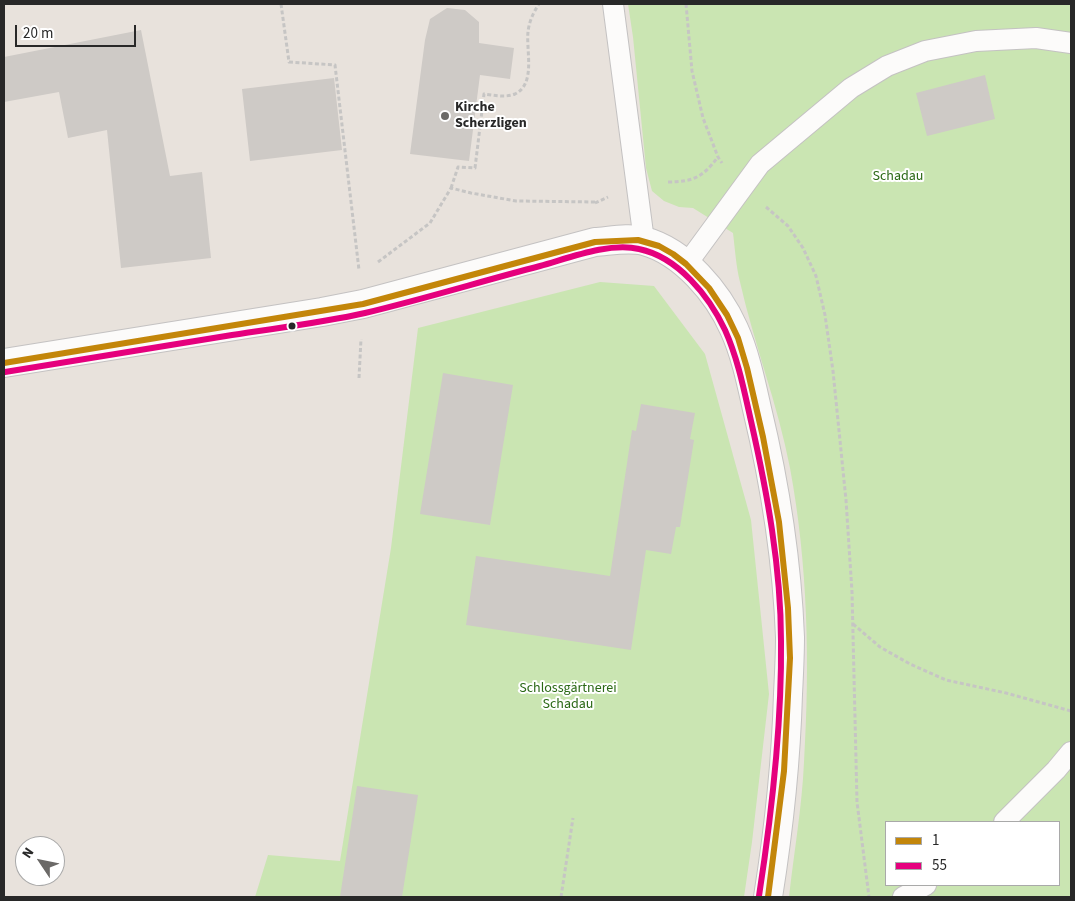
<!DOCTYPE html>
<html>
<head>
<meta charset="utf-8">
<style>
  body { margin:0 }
  #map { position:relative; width:1075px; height:901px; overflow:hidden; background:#e8e2dc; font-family:"Source Sans 3",sans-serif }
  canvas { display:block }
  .frame { position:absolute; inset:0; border:5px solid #282828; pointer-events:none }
  .legend { position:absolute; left:885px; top:821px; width:175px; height:65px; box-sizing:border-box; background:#fff; border:1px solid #a9a9a9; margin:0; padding:6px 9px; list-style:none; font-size:15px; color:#282828 }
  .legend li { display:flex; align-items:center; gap:10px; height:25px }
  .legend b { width:25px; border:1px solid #a9a9a9 }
  .north { position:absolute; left:15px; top:836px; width:50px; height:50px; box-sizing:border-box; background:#fff; border:1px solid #a9a9a9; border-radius:50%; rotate:304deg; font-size:14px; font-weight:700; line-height:20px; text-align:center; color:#282828 }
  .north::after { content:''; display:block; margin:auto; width:18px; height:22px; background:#6b6967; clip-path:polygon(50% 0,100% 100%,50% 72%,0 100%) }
  .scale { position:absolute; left:15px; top:25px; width:121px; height:22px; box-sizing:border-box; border:2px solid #282828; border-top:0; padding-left:6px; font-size:15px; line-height:18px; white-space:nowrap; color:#282828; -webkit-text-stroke:4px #fff; paint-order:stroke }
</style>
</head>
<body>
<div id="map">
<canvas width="1075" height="901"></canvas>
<div class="frame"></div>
<ul class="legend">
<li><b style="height:6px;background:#c3860a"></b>1</li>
<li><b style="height:6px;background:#e5007d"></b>55</li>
</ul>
<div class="north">N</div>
<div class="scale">20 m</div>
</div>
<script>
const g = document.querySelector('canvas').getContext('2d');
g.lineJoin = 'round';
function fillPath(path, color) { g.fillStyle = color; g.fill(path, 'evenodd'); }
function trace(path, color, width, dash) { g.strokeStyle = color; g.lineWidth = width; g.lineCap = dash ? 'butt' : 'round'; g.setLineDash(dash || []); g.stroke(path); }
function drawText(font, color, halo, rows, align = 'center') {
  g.font = font + ' "Source Sans 3",sans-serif'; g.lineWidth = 4; g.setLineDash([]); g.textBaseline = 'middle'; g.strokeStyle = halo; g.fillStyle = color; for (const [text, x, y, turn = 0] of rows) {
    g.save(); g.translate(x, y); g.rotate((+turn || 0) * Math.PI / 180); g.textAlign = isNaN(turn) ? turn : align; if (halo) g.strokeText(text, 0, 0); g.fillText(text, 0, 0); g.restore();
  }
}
const green = new Path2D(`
  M 628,4 L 1071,4 L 1071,897 L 789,897 C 794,852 802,807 804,762 C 810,664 808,565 790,468 C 778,405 754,344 740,282 C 736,266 735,249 733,233 L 693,208 L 679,207 L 664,201 L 652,191 L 646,168 L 633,37 ZM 886,822 L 1059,822 L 1059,885 L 886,885 Z
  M 600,282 L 654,286 L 705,354 L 751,520 L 769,694 L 752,842 L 744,897 L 255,897 L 268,855 L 340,861 L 391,548 L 418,328 Z`);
const building = new Path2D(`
  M 447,8 L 465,10 L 479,22 L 479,43 L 514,48 L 510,79 L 480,75 L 469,161 L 410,154 L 425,40 L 430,19 Z
  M 141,30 L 170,176 L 202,172 L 211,258 L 121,268 L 107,130 L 68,138 L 59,92 L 4,102 L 4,57 Z
  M 985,75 L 995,119 L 927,136 L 916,93 Z
  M 334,78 L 342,150 L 250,161 L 242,89 Z
  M 443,373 L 513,385 L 490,525 L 420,514 Z
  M 641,404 L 695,413 L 690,439 L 694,440 L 680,527 L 676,527 L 671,554 L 646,550 L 631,650 L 466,625 L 476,556 L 610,576 L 632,430 L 636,431 Z
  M 357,786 L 418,795 L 402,897 L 340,897 Z`);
const path = new Path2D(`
  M 281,4 L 289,62 L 335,65 L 359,270
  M 686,4 L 692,71 L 703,118 L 718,157 L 722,163
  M 668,182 C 693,182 703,177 718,157
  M 451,188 L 458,167 L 475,168 L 484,94 C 493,95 505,98 515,94 C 536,84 526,51 528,32 C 529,22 533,13 539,4
  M 595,203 L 608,197
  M 766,207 L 788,226 L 803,248 L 816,276 L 825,315 L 833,371 L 846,500 L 852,592 L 857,802 L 869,897
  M 378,262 L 430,223 L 451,188 L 471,193 L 516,201 L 595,202
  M 359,378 L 361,339
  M 853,624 L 880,647 L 910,664 L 946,680 L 1006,693 L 1071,711
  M 561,897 L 573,818`);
const service = new Path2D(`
  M 613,4 L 644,241
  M 686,265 L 760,164 L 851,88 L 887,66 L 925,51 L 976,41 L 1036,38 L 1071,43
  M 1004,822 L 1056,770 L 1071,752
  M 903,897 L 926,885`);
const tertiary = new Path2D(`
  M 4,363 L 322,312 L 363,304 L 595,242 C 610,241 629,237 644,241 C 684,252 718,293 734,329 C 745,353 751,382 757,409 C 775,484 787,560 790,637 C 790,656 789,675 788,694 C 786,764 779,828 768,897`);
const bus1 = new Path2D(`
  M 4,363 L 363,304 L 595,242 L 638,240 L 659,246 L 673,254 L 686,264 L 709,288 L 727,315 L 738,338 L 747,368 L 763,437 L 779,522 L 788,608 L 790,658 L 784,771 L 768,897`);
const bus2 = new Path2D(`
  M 5,372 C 81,360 156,347 232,335 C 276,328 321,323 365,313 C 424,299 482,281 540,266 C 569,258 609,242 639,249 C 678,257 709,296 725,330 C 738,359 744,390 751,421 C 767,492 781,567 781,641 C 782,726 772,812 759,896`);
const markers = [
  [445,116,5,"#6b6967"],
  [292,326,4.5,"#282828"]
];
const poiNames = [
  ["Kirche",455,108],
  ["Scherzligen",455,124]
];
const parkNames = [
  ["Schadau",898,177],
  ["Schlossgärtnerei",568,689],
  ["Schadau",568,705]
];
fillPath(green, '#cae5b2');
fillPath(building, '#cecac6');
trace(service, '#c4c2c2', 22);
trace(tertiary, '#c4c2c2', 30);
trace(path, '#c6c5c4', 3, [4, 2.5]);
trace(service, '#fcfbfa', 20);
trace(tertiary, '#fcfbfa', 28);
trace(bus1, '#c3860a', 6);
trace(bus2, '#e5007d', 6);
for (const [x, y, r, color] of markers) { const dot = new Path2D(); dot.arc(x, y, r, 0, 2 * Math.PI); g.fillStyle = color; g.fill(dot); trace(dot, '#fff', 2); }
drawText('bold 14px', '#282828', '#fff', poiNames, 'left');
drawText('14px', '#2a6815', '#fff', parkNames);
</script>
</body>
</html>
